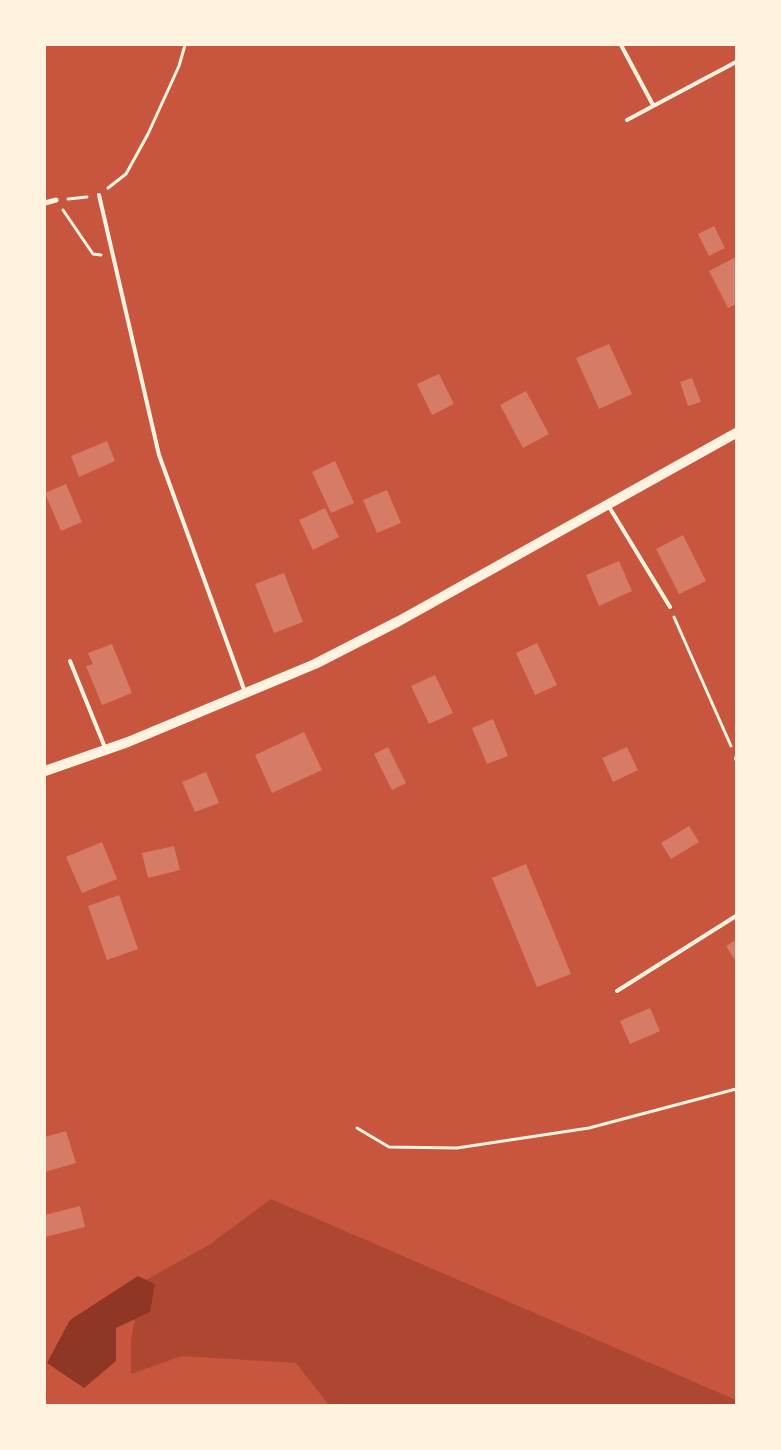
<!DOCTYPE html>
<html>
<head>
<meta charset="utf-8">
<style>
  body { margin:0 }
  #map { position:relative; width:781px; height:1450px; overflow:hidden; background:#c8553d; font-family:"PT Sans Narrow",sans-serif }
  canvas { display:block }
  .frame { position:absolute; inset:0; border:46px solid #fff3e0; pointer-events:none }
</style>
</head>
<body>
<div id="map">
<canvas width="781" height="1450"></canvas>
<div class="frame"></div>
</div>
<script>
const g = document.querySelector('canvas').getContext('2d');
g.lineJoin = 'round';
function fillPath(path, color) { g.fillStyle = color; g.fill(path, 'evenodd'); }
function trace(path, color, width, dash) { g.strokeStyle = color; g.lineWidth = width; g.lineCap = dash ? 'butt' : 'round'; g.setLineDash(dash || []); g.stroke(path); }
const green = new Path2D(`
  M 271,1199 L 736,1400 L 736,1405 L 329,1405 L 296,1363 L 182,1356 L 131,1374 L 131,1340 L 142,1282 L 209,1245 Z`);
const water = new Path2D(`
  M 138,1276 L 155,1284 L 150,1312 L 116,1328 L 116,1361 L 84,1388 L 47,1363 L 70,1320 Z`);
const building = new Path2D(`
  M 714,226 L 725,248 L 709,256 L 698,234 Z
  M 736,257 L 736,304 L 728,308 L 709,271 Z
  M 609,344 L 632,394 L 599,409 L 576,358 Z
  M 439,374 L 454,404 L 432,415 L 417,384 Z
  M 692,378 L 701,402 L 688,406 L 680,382 Z
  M 526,391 L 549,434 L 523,448 L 500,405 Z
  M 107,441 L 115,461 L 79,477 L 71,456 Z
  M 335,461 L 354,503 L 331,513 L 312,472 Z
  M 66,484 L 82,522 L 61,531 L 45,493 Z
  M 387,490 L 401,523 L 377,533 L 363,500 Z
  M 325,508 L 339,537 L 313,550 L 299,520 Z
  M 683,535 L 706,581 L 679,594 L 656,549 Z
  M 619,561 L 632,591 L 599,606 L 586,575 Z
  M 284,573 L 303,622 L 274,633 L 255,584 Z
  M 537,643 L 557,685 L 535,695 L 516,653 Z
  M 112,644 L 132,693 L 102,705 L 86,666 L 93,664 L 88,653 Z
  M 435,675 L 453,713 L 429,724 L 411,686 Z
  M 493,719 L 508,756 L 487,764 L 472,728 Z
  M 304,732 L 322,770 L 272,793 L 255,755 Z
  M 388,747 L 406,783 L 392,790 L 374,754 Z
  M 627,747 L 638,770 L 613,782 L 602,758 Z
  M 206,772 L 219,803 L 195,812 L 182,782 Z
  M 689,826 L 699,842 L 671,859 L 661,843 Z
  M 102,842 L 117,879 L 82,893 L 66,857 Z
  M 174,846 L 180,870 L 148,878 L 142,853 Z
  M 526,864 L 571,974 L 537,987 L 492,878 Z
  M 119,895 L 138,949 L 107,960 L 88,906 Z
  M 736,940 L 736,962 L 726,946 Z
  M 650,1008 L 660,1031 L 630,1044 L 620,1021 Z
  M 66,1131 L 76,1163 L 45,1172 L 45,1137 Z
  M 80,1206 L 85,1227 L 45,1237 L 45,1215 Z`);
const path = new Path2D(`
  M 108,188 L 126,174 L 148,134 L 179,66 L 185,45
  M 68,199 L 87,197
  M 63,210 L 93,254 L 101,255
  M 674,617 L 731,746
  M 357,1128 L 389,1147 L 457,1148 L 589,1128 L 736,1089`);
const service = new Path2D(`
  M 621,45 L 653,105
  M 627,120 L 736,62
  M 99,195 L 159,455 L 245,692
  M 608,505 L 670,607
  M 70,661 L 106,750
  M 736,758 L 736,759
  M 617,991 L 736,916`);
const minor = new Path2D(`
  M 45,203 L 56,200`);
const secondary = new Path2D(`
  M 45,771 L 128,742 L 315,664 L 399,621 L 736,433`);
fillPath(green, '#ae4732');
fillPath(water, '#8f3625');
fillPath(building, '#d67c66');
trace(path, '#fff3e0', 3);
trace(service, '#fff3e0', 4);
trace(minor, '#fff3e0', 5);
trace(secondary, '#fff3e0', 10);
</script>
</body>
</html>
